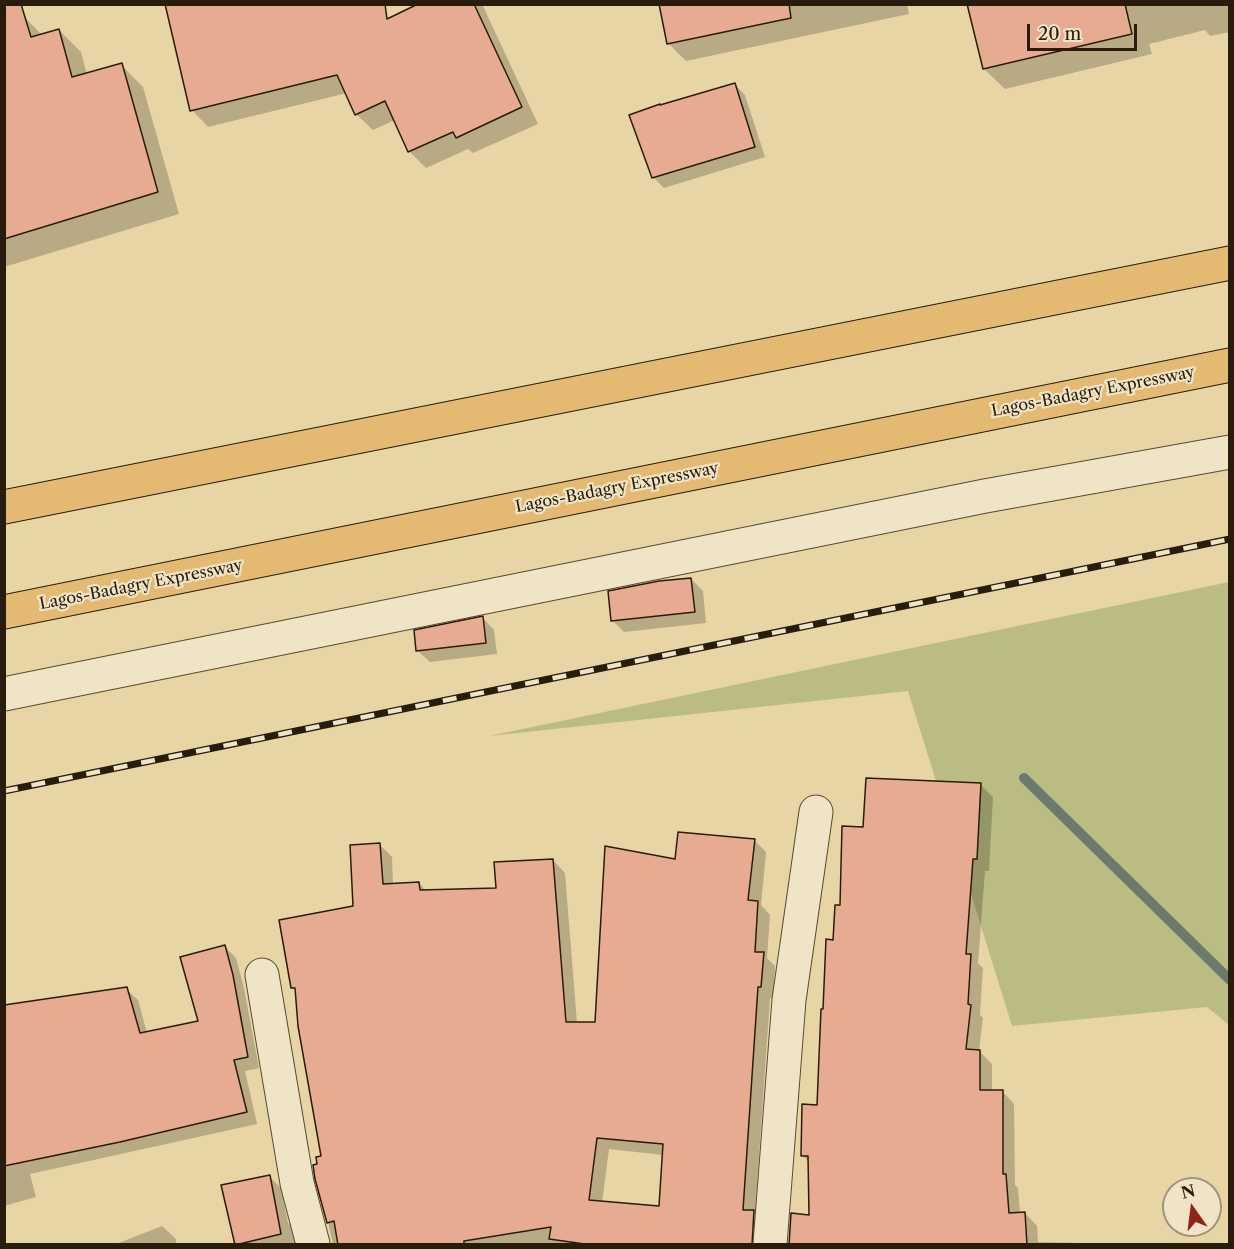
<!DOCTYPE html>
<html>
<head>
<meta charset="utf-8">
<style>
  body { margin:0 }
  #map { position:relative; width:1234px; height:1249px; overflow:hidden; background:#e7d5a6; font-family:"Libre Caslon Text",serif }
  canvas { display:block }
  .frame { position:absolute; inset:0; border:6px solid #2a1c0d; pointer-events:none }
  .north { position:absolute; left:1162px; top:1177px; width:60px; height:60px; box-sizing:border-box; background:#efe4c5; border:2px solid #a0947b; border-radius:50%; rotate:346deg; font-size:16px; font-weight:700; line-height:24px; text-align:center; color:#2a1c0d }
  .north::after { content:''; display:block; margin:auto; width:21px; height:27px; background:#8f2418; clip-path:polygon(50% 0,100% 100%,50% 72%,0 100%) }
  .scale { position:absolute; left:1027px; top:24px; width:110px; height:27px; box-sizing:border-box; border:3px solid #2a1c0d; border-top:0; padding-left:8px; font-size:18px; line-height:21px; white-space:nowrap; color:#2a1c0d; -webkit-text-stroke:4px #efe4c5; paint-order:stroke }
</style>
</head>
<body>
<div id="map">
<canvas width="1234" height="1249"></canvas>
<div class="frame"></div>
<div class="north">N</div>
<div class="scale">20 m</div>
</div>
<script>
const g = document.querySelector('canvas').getContext('2d');
g.lineJoin = 'round';
function fillPath(path, color) { g.fillStyle = color; g.fill(path, 'evenodd'); }
function trace(path, color, width, dash) { g.strokeStyle = color; g.lineWidth = width; g.lineCap = dash ? 'butt' : 'round'; g.setLineDash(dash || []); g.stroke(path); }
function drawText(font, color, halo, rows, align = 'center') {
  g.font = font + ' "Libre Caslon Text",serif'; g.lineWidth = 4.5; g.setLineDash([]); g.textBaseline = 'middle'; g.strokeStyle = halo; g.fillStyle = color; for (const [text, x, y, turn = 0] of rows) {
    g.save(); g.translate(x, y); g.rotate((+turn || 0) * Math.PI / 180); g.textAlign = isNaN(turn) ? turn : align; if (halo) g.strokeText(text, 0, 0); g.fillText(text, 0, 0); g.restore();
  }
}
const green = new Path2D(`
  M 1229,582 L 1229,1025 L 1207,1007 L 1012,1026 L 908,691 L 489,736 Z`);
const shadow = new Path2D(`
  M 421,4 L 482,4 L 538,124 L 473,153 L 468,149 L 426,168 L 409,151 L 395,120 L 373,130 L 356,114 L 347,93 L 208,127 L 192,110 Z
  M 660,4 L 907,4 L 909,14 L 686,61 L 668,43 Z
  M 969,4 L 1230,4 L 1230,32 L 1210,36 L 1205,30 L 1149,44 L 1152,54 L 1005,89 L 984,69 Z
  M 23,16 L 42,35 L 59,30 L 81,52 L 87,75 L 121,65 L 143,87 L 179,214 L 4,267 L 4,22 Z
  M 734,84 L 745,95 L 765,157 L 664,188 L 653,177 Z
  M 691,579 L 703,591 L 706,623 L 624,632 L 612,620 Z
  M 483,618 L 494,630 L 497,654 L 430,662 L 418,651 Z
  M 980,784 L 993,797 L 989,871 L 985,871 L 978,963 L 983,968 L 980,1015 L 983,1018 L 979,1051 L 992,1064 L 992,1091 L 1002,1091 L 1014,1104 L 1015,1185 L 1018,1188 L 1020,1214 L 1025,1213 L 1037,1226 L 1038,1242 L 1127,1244 L 790,1244 L 810,1216 L 810,1163 L 802,1155 L 818,1106 L 824,1010 L 834,941 L 841,907 L 864,828 Z
  M 754,840 L 766,852 L 761,905 L 770,915 L 767,958 L 775,966 L 773,998 L 770,998 L 755,1214 L 765,1224 L 764,1244 L 333,1244 L 315,1166 L 319,1166 L 323,1157 L 297,991 L 293,987 L 355,907 L 380,845 L 392,857 L 393,885 L 419,883 L 426,891 L 497,889 L 553,860 L 565,873 L 577,1023 L 596,1023 L 676,861 ZM 609,1149 L 663,1155 L 660,1208 L 602,1203 Z
  M 224,946 L 236,958 L 244,988 L 259,1068 L 245,1071 L 257,1124 L 30,1174 L 36,1197 L 4,1206 L 4,1026 L 126,989 L 138,1000 L 147,1033 L 200,1022 Z
  M 269,1176 L 281,1188 L 288,1223 L 299,1234 L 302,1244 L 237,1244 Z
  M 162,1226 L 176,1239 L 176,1244 L 116,1244 Z`);
const stream = new Path2D(`
  M 1024,778 L 1230,980`);
const building = new Path2D(`
  M 4,4 L 21,4 L 31,37 L 59,29 L 72,77 L 122,63 L 158,192 L 4,239 Z
  M 165,4 L 385,4 L 387,19 L 418,4 L 474,4 L 522,107 L 456,138 L 453,132 L 408,152 L 385,101 L 355,115 L 337,75 L 190,111 Z
  M 659,4 L 789,4 L 791,18 L 667,44 Z
  M 967,4 L 1125,4 L 1132,34 L 983,69 Z
  M 735,83 L 755,147 L 652,178 L 629,115 L 660,104 L 660,105 Z
  M 691,578 L 695,612 L 611,621 L 608,591 L 659,581 Z
  M 483,616 L 486,643 L 416,651 L 414,630 Z
  M 866,778 L 981,783 L 977,859 L 973,859 L 966,954 L 971,954 L 968,1004 L 971,1005 L 966,1049 L 980,1050 L 980,1090 L 1003,1090 L 1003,1174 L 1006,1174 L 1009,1213 L 1025,1212 L 1027,1245 L 789,1245 L 791,1213 L 809,1215 L 808,1156 L 801,1156 L 802,1104 L 817,1105 L 821,1009 L 823,1009 L 826,939 L 833,940 L 835,905 L 840,905 L 842,826 L 863,827 Z
  M 678,832 L 755,839 L 748,900 L 758,901 L 755,952 L 764,952 L 761,987 L 758,987 L 743,1210 L 754,1210 L 752,1245 L 592,1245 L 549,1239 L 551,1227 L 464,1241 L 464,1245 L 338,1245 L 334,1221 L 327,1223 L 315,1179 L 313,1165 L 317,1164 L 316,1157 L 321,1156 L 298,1026 L 295,988 L 291,988 L 279,920 L 353,906 L 350,845 L 380,843 L 383,884 L 419,882 L 420,890 L 496,888 L 494,862 L 553,859 L 566,1022 L 595,1022 L 605,846 L 675,859 ZM 597,1138 L 663,1144 L 659,1206 L 589,1200 Z
  M 225,945 L 233,975 L 248,1057 L 234,1060 L 247,1112 L 120,1142 L 4,1166 L 4,1005 L 127,987 L 140,1033 L 198,1021 L 180,957 Z
  M 270,1175 L 281,1234 L 235,1245 L 221,1185 Z`);
const minor = new Path2D(`
  M 4,694 L 985,496 L 1230,452
  M 262,975 L 297,1183 L 313,1244
  M 770,1244 L 789,1000 L 816,812`);
const highway = new Path2D(`
  M 4,507 L 1230,263
  M 4,612 L 1230,365`);
const rail = new Path2D(`
  M 4,791 L 1230,539`);
const streetNames = [
  ["Lagos-Badagry Expressway",1093,392,-11],
  ["Lagos-Badagry Expressway",617,488,-11],
  ["Lagos-Badagry Expressway",141,585,-11]
];
fillPath(green, '#bbbc83');
fillPath(shadow, '#0003');
trace(stream, '#6b7a6a', 10);
fillPath(building, '#e6ab90');
trace(building, '#2a1c0d', 1.5);
trace(minor, '#594a33', 35);
trace(highway, '#2a1c0d', 35);
trace(minor, '#efe4c5', 33);
trace(highway, '#e4ba73', 33);
trace(rail, '#2a1c0d', 7);
trace(rail, '#efe4c5', 4.5, [14]);
drawText('16px', '#2a1c0d', '#efe4c5', streetNames);
</script>
</body>
</html>
